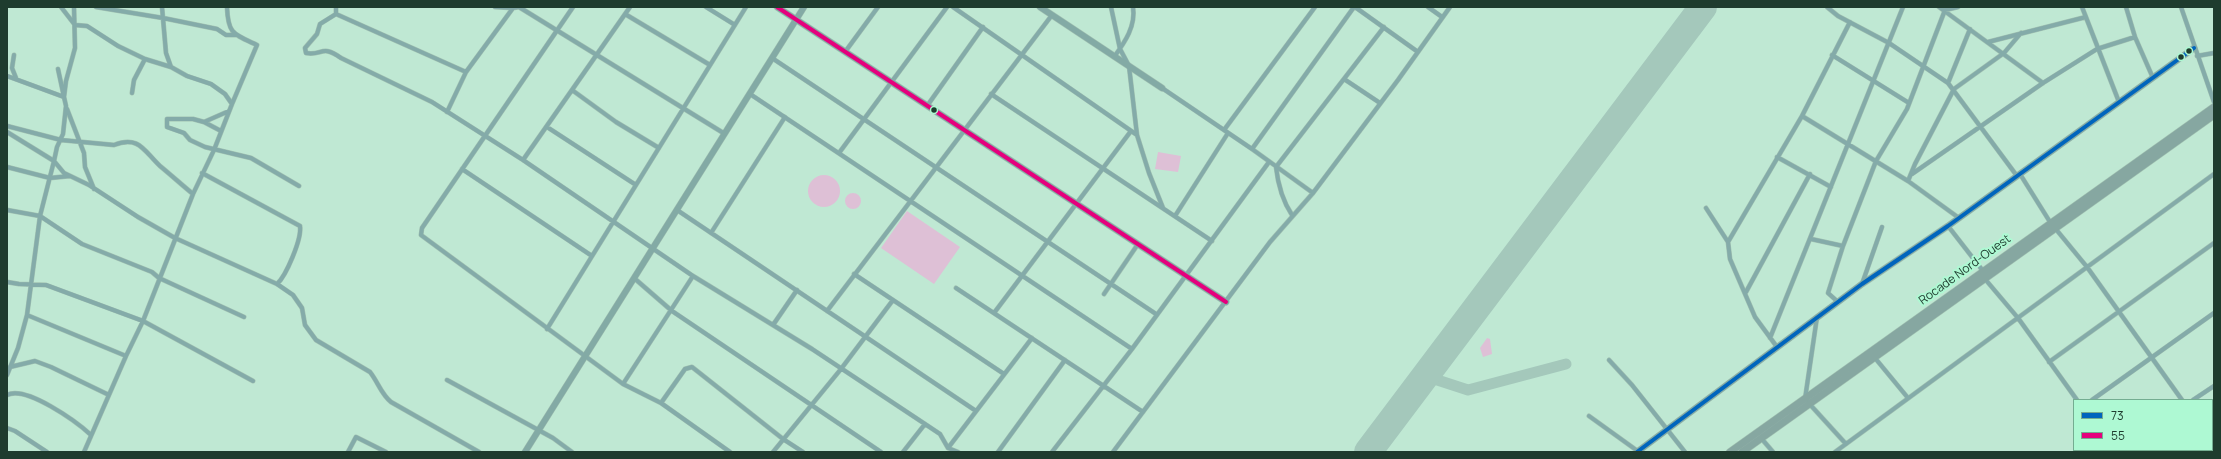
<!DOCTYPE html>
<html>
<head>
<meta charset="utf-8">
<style>
  body { margin:0 }
  #map { position:relative; width:2221px; height:459px; overflow:hidden; background:#bfe8d3; font-family:Manrope,sans-serif }
  canvas { display:block }
  .frame { position:absolute; inset:0; border:8px solid #1e3c2e; pointer-events:none }
  .legend { position:absolute; left:2073px; top:399px; width:140px; height:52px; box-sizing:border-box; background:#aef9d3; border:1px solid #74ad91; margin:0; padding:5px 7px; list-style:none; font-size:12px; color:#1e3c2e }
  .legend li { display:flex; align-items:center; gap:8px; height:20px }
  .legend b { width:20px; border:1px solid #74ad91 }
</style>
</head>
<body>
<div id="map">
<canvas width="2221" height="459"></canvas>
<div class="frame"></div>
<ul class="legend">
<li><b style="height:5px;background:#0065bd"></b>73</li>
<li><b style="height:5px;background:#e5007d"></b>55</li>
</ul>
</div>
<script>
const g = document.querySelector('canvas').getContext('2d');
g.lineJoin = 'round';
function fillPath(path, color) { g.fillStyle = color; g.fill(path, 'evenodd'); }
function trace(path, color, width, dash) { g.strokeStyle = color; g.lineWidth = width; g.lineCap = dash ? 'butt' : 'round'; g.setLineDash(dash || []); g.stroke(path); }
function drawText(font, color, halo, rows, align = 'center') {
  g.font = font + ' Manrope,sans-serif'; g.lineWidth = 4; g.setLineDash([]); g.textBaseline = 'middle'; g.strokeStyle = halo; g.fillStyle = color; for (const [text, x, y, turn = 0] of rows) {
    g.save(); g.translate(x, y); g.rotate((+turn || 0) * Math.PI / 180); g.textAlign = isNaN(turn) ? turn : align; if (halo) g.strokeText(text, 0, 0); g.fillText(text, 0, 0); g.restore();
  }
}
const green = new Path2D(`
  M 1158,152 L 1181,156 L 1178,172 L 1155,169 Z
  M808 191a16 16 0 1 1 32 0a16 16 0 1 1-32 0Z
  M845 201a8 8 0 1 1 16 0a8 8 0 1 1-16 0Z
  M 907,211 L 960,247 L 934,284 L 881,248 Z
  M 1487,338 L 1490,339 L 1492,354 L 1483,357 L 1480,348 Z`);
const taxiway = new Path2D(`
  M 1425,376 L 1468,390 L 1566,364`);
const runway = new Path2D(`
  M 1368,452 L 1703,7`);
const street = new Path2D(`
  M 61,7 L 75,25 L 87,26 L 118,46 L 145,59 L 171,67 L 187,76 L 211,84 L 225,94 L 232,104 L 214,150 L 193,194 L 143,321 L 126,356 L 84,452
  M 74,7 L 75,48 L 66,81 L 64,97 L 66,106 L 63,134 L 57,147 L 54,161 L 64,173 L 89,185 L 138,217 L 175,238 L 277,284 L 293,295 L 302,308 L 305,325 L 316,340 L 370,372 C 378,382 381,394 391,402 L 479,452
  M 96,7 L 163,18 L 217,29 L 226,35 L 236,35
  M 162,7 L 166,53 L 171,67
  M 227,7 C 228,34 233,34 257,45 L 232,104
  M 336,7 L 336,14 L 320,24 L 317,34 L 305,48 L 306,53 C 323,56 321,44 341,58 L 432,102 L 523,160 L 693,276 L 812,349 L 925,424 L 940,434 L 948,448 L 958,452
  M 495,7 L 513,8
  M 573,7 L 422,228 L 421,235 L 623,384 L 661,403 L 730,452
  M 706,7 L 735,25
  M 953,7 L 1137,135
  M 1111,7 L 1120,49 L 1129,66 L 1137,135 L 1149,173 L 1163,208
  M 1355,7 L 1418,52
  M 1428,7 L 1442,17
  M 1827,7 L 1838,16 L 1889,43 L 1948,83 L 2017,176
  M 1939,7 L 2043,83
  M 2082,7 L 2119,102
  M 2126,7 L 2135,37 L 2153,78
  M 2181,7 L 2214,102
  M 336,14 L 466,72
  M 625,14 L 710,65
  M 1988,42 L 2086,17
  M 845,52 L 878,7
  M 14,55 L 12,68 L 16,78
  M 1832,55 L 1909,103
  M 2197,56 L 2214,53
  M 1114,57 C 1125,42 1136,26 1133,7
  M 772,58 L 1156,314
  M 7,76 L 64,97 L 58,69
  M 1344,79 L 1380,103
  M 1948,83 L 1970,29
  M 1162,88 L 1252,149 L 1313,193
  M 572,90 L 616,122 L 659,148
  M 132,93 L 134,80 L 145,59
  M 750,94 L 1132,349
  M 991,94 L 1212,241
  M 927,106 L 983,27
  M 67,109 L 84,153 L 85,167 L 94,189
  M 229,111 L 204,122 L 193,119 L 167,119 L 167,127 L 184,133 L 190,140 L 205,147 L 251,158 L 299,186
  M 447,112 L 466,72 L 513,8 L 519,7 L 725,134
  M 1802,116 L 1908,181 L 1959,218
  M 204,122 L 221,131
  M 7,126 L 61,140 L 114,145 C 139,135 144,151 160,166 C 171,175 182,185 193,194
  M 547,127 L 636,185
  M 1224,130 L 1315,7
  M 7,132 L 54,161 L 40,216 L 27,315 L 18,348 L 7,375
  M 1252,149 L 1354,7
  M 839,153 L 947,7
  M 1777,157 L 1831,187
  M 523,160 L 630,7
  M 7,167 L 50,178 L 70,176
  M 462,169 L 592,256
  M 202,173 L 300,226 C 302,239 286,276 277,284
  M 1912,174 L 2043,83 L 2097,49 L 2135,37
  M 2020,174 L 2050,222 L 2087,267 L 2182,400
  M 1908,181 L 1915,164 L 1954,89 L 2004,53 L 2021,33
  M 1706,208 L 1728,242 L 1730,259 L 1755,317 L 1777,347
  M 7,210 L 40,216 L 82,244 L 152,272 L 159,278 L 244,317
  M 677,210 L 976,411
  M 1292,215 C 1282,200 1278,185 1276,167 L 1384,27
  M 1175,216 L 1228,133
  M 1948,226 L 1983,271
  M 711,233 L 785,117
  M 1811,239 L 1843,246
  M 1728,242 L 1802,116 L 1850,22
  M 854,274 L 1004,374
  M 634,278 L 672,311 L 881,452
  M 1985,279 L 2018,318 L 2077,400
  M 7,282 L 19,284 L 46,285 L 143,321 L 253,381
  M 1862,284 L 1882,227
  M 956,288 L 1143,412
  M 1746,292 L 1810,174
  M 1104,294 L 1138,244
  M 1838,302 L 1828,293 L 1843,246 L 1876,161 L 1907,109 L 1945,10 L 1958,7
  M 827,311 L 1052,15
  M 994,313 L 1131,131
  M 27,315 L 126,356
  M 1817,317 L 1805,399 L 1846,444
  M 773,325 L 797,290
  M 547,329 L 746,7
  M 1770,338 L 1903,7
  M 1875,358 L 1908,398
  M 1609,360 L 1632,385 L 1685,452
  M 2049,362 L 2214,243
  M 10,367 L 35,361 L 51,367 L 109,395
  M 447,380 L 553,438 L 572,452
  M 623,384 L 693,276
  M 7,395 C 26,385 77,422 91,435
  M 2092,400 L 2214,313
  M 2193,400 L 2214,386
  M 661,403 L 685,369 L 692,367 L 783,439 L 803,452
  M 1589,416 L 1639,452
  M 7,428 L 15,431 L 47,452
  M 1761,438 L 1773,452
  M 2212,445 L 2214,448
  M 948,448 L 1032,338
  M 2114,450 L 2115,452
  M 348,452 L 356,437 L 386,452
  M 773,452 L 841,369 L 893,300
  M 903,452 L 925,424
  M 998,452 L 1065,360
  M 1052,452 L 1132,349 L 1269,162
  M 1113,452 L 1270,242 L 1313,193 L 1398,80 L 1450,7
  M 1835,452 L 2214,174
  M 2124,452 L 2126,450`);
const secondary = new Path2D(`
  M 777,7 L 1226,302
  M 1040,7 L 1162,88
  M 525,452 L 804,7
  M 1637,452 L 1862,284 L 1948,226 L 2194,48`);
const primary = new Path2D(`
  M 1730,452 L 2214,107
  M 1742,452 L 2214,115`);
const bus1 = new Path2D(`
  M 1637,452 L 1862,284 L 1948,226 L 2194,48`);
const bus2 = new Path2D(`
  M 777,7 L 1226,302`);
const markers = [
  [2189,51,3.5,"#1e3c2e"],
  [2181,57,3.5,"#1e3c2e"],
  [934,110,3.5,"#1e3c2e"]
];
const streetNames = [
  ["Rocade Nord-Ouest",1965,270,-36]
];
fillPath(green, '#dec0d6');
trace(taxiway, '#a4c8bb', 11);
trace(runway, '#a4c8bb', 28);
trace(street, '#a2c2b2', 5);
trace(secondary, '#a2c2b2', 7);
trace(primary, '#a2c2b2', 8);
trace(street, '#84aba9', 4);
trace(secondary, '#83aaa5', 6);
trace(primary, '#86a7a1', 7);
trace(bus1, '#0065bd', 4);
trace(bus2, '#e5007d', 4);
for (const [x, y, r, color] of markers) { const dot = new Path2D(); dot.arc(x, y, r, 0, 2 * Math.PI); g.fillStyle = color; g.fill(dot); trace(dot, '#aef9d3', 1.5); }
drawText('12px', '#1e3c2e', '#aef9d3', streetNames);
</script>
</body>
</html>
